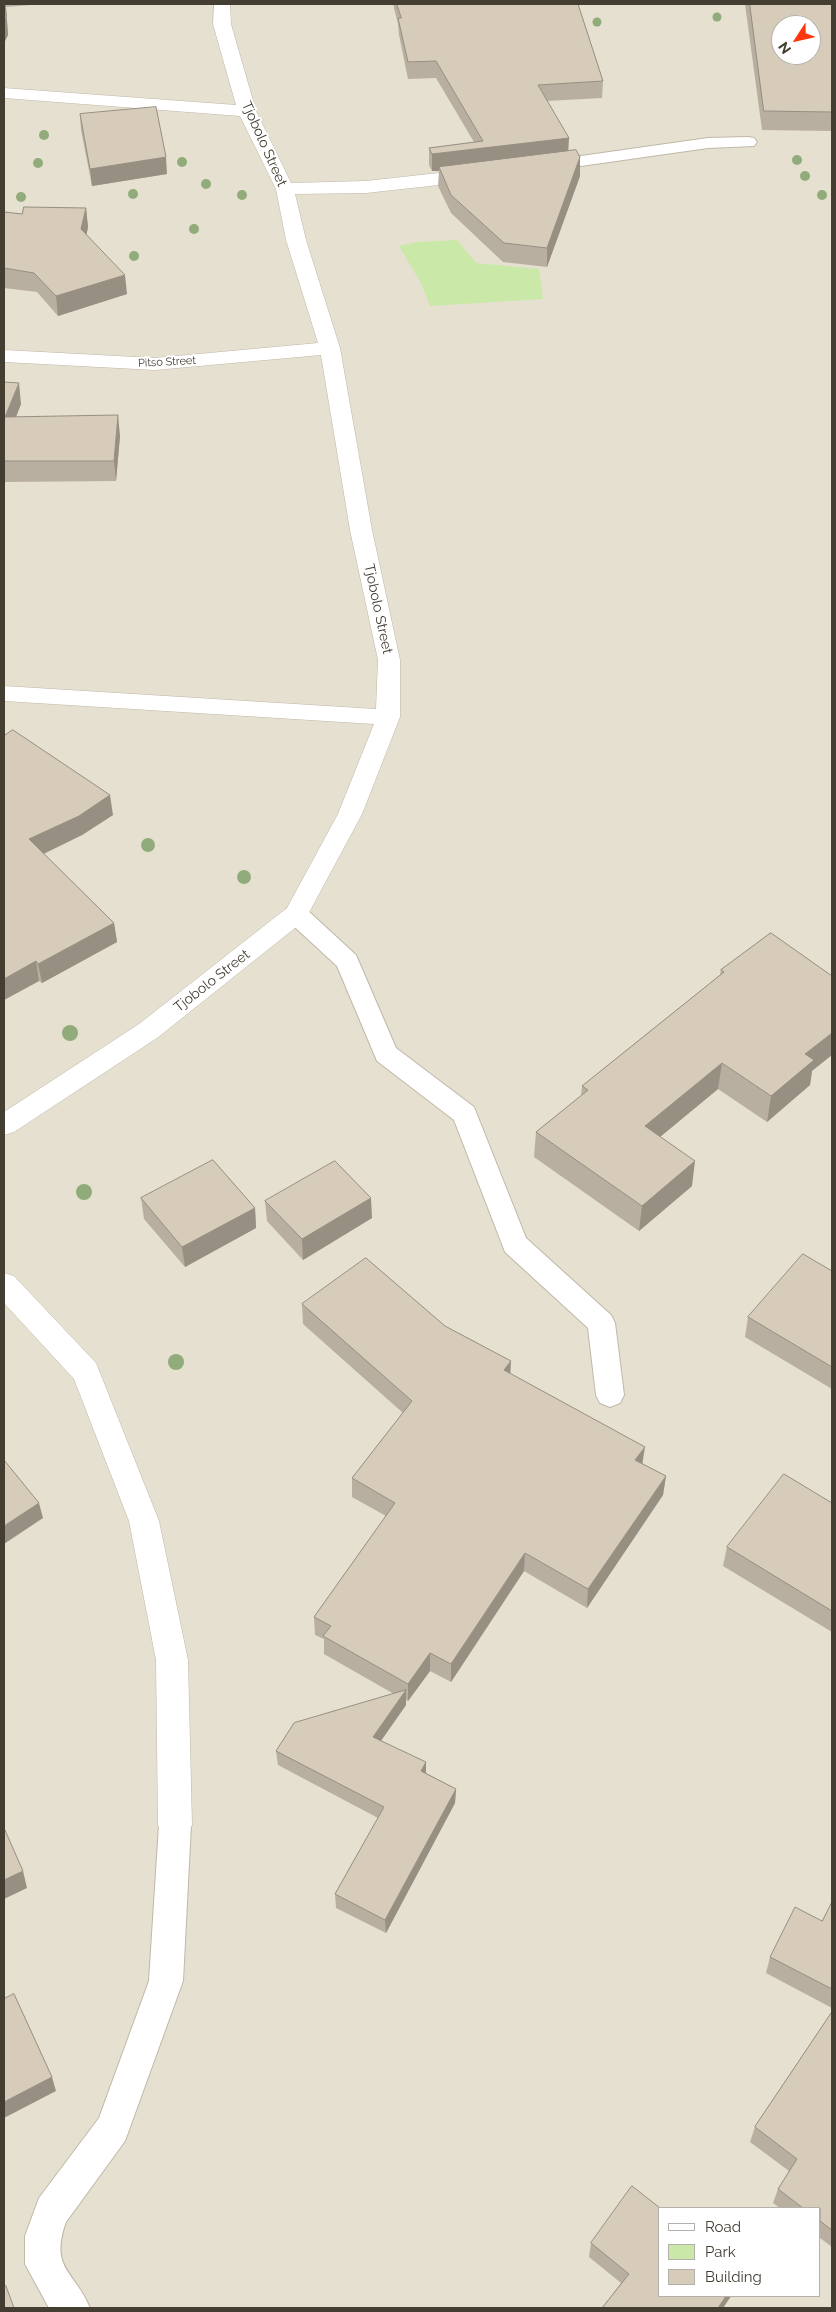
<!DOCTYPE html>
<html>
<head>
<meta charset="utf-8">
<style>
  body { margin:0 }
  #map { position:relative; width:836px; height:2312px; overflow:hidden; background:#f2ede2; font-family:Raleway,sans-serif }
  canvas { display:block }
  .frame { position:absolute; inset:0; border:5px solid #433d32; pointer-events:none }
  .legend { position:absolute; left:658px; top:2207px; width:162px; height:90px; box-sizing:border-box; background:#fff; border:1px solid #b4b1ad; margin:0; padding:6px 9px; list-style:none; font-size:15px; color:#433d32 }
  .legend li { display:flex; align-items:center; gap:10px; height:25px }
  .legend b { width:25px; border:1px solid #b4b1ad }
  .north { position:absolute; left:771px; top:15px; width:50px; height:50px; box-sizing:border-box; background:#fff; border:1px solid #b4b1ad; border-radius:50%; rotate:235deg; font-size:14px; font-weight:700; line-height:20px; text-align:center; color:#433d32 }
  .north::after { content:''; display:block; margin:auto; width:18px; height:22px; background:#ff370c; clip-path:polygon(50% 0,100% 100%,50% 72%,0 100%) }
</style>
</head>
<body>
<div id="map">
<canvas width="836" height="2312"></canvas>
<div class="frame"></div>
<ul class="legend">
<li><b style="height:6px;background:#fff"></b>Road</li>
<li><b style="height:14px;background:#cae8a8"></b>Park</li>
<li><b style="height:14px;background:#d7ccba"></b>Building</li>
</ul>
<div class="north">N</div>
</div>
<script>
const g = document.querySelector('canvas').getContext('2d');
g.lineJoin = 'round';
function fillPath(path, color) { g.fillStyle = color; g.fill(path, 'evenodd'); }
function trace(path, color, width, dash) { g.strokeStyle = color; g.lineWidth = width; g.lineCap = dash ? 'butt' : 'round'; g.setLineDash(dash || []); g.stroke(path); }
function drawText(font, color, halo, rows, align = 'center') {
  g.font = font + ' Raleway,sans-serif'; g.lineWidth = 4; g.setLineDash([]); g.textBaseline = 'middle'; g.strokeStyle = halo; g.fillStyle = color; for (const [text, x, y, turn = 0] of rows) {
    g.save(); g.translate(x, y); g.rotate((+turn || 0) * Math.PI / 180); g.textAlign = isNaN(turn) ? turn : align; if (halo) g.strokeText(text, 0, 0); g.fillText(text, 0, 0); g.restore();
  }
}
const residential = new Path2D(`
  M 4,4 L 832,4 L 832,2308 L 4,2308 ZM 781,25 L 811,25 L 811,55 L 781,55 ZM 660,2208 L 820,2208 L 820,2296 L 660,2296 Z`);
const green = new Path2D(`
  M 457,240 L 476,263 L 539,269 L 543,299 L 430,306 L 421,283 L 399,246 L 417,242 Z`);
const lane = new Path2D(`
  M 748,137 L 754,138 L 757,142 L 754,146 L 708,148 L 581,166 L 575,165 L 572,161 L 575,157 L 581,156 L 708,138 Z
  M 296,906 L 305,908 L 356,955 L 396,1048 L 474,1107 L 526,1238 L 611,1315 L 615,1323 L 624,1395 L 620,1403 L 610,1407 L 600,1403 L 596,1395 L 588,1328 L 505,1252 L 454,1120 L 377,1061 L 337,966 L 287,920 L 284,914 L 287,908 Z
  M 175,1810 L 186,1814 L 191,1825 L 183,1981 L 125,2141 L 66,2222 C 49,2269 75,2271 90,2308 L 49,2308 L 25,2264 L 25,2236 L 39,2198 L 99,2118 L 149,1981 L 159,1825 L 164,1814 Z`);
const street = new Path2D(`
  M 214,4 L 230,4 L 231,24 L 256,111 L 291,183 L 366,181 L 475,169 L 482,171 L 484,175 L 482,179 L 475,181 L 366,193 L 295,194 L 306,240 L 340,348 L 372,530 L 400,660 L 400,717 L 362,814 L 305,920 L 157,1038 L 14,1132 L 4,1135 L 4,1112 L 139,1024 L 287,908 L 338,814 L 374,724 L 4,701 L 4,686 L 376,709 L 378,660 L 350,530 L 321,355 L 155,370 L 4,362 L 4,350 L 155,358 L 318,343 L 286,240 L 276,189 L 240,116 L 4,98 L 4,88 L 236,105 L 213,24 Z
  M 4,1273 L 14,1276 L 96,1363 L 159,1521 L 188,1660 L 192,1825 L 187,1836 L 175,1841 L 163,1836 L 158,1825 L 156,1660 L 129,1521 L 74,1379 L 4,1303 Z`);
const trees = [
  [717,17,4.5],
  [597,22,4.5],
  [44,135,5],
  [797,160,5],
  [182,162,5],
  [38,163,5],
  [805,176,5],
  [206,184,5],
  [133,194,5],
  [242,195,5],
  [822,195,5],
  [21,197,5],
  [194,229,5],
  [134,256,5],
  [148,845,7],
  [244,877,7],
  [70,1033,8],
  [84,1192,8],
  [176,1362,8]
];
const wall = new Path2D(`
  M 4,4 L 43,4 L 6,7 L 8,35 L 4,43 Z
  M 393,4 L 578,4 L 603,81 L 602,98 L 547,101 L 568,151 L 580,157 L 580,176 L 547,267 L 503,262 L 451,213 L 438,186 L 439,171 L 432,171 L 429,165 L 429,148 L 474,142 L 436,78 L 408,79 L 399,35 L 398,24 Z
  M 745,4 L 832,4 L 832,131 L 762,130 Z
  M 80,114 L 167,174 L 92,186 L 81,130 Z
  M 86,208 L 88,227 L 86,234 L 127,294 L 58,316 L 37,292 L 4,288 L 4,212 L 22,214 Z
  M 4,382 L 21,404 L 16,417 L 120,436 L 116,481 L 4,482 Z
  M 4,736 L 113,815 L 82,835 L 44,854 L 114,923 L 117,942 L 42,983 L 39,981 L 4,1000 Z
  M 771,933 L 812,1071 L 810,1085 L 767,1122 L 718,1089 L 660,1137 L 692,1186 L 639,1231 L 534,1157 L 536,1132 L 581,1096 L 582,1086 L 720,975 L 721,970 Z
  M 141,1198 L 255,1208 L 256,1228 L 185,1267 L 144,1219 Z
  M 265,1201 L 372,1218 L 303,1260 L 267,1221 Z
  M 832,1271 L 832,1389 L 745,1337 L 748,1317 Z
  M 302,1304 L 445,1326 L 510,1374 L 643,1464 L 666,1476 L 663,1495 L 587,1608 L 524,1571 L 451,1682 L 430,1671 L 408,1701 L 406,1700 L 406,1705 L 381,1741 L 426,1773 L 456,1789 L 455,1803 L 386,1933 L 336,1908 L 335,1894 L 378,1818 L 278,1765 L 276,1751 L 394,1694 L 324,1654 L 324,1639 L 315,1635 L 314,1617 L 386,1516 L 352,1497 L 352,1478 L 403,1413 L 303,1324 Z
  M 832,1503 L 832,1632 L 723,1566 L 727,1547 Z
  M 832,1902 L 832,2008 L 766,1973 L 770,1957 L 822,1921 Z
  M 832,2012 L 832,2247 L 820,2238 L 820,2208 L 780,2208 L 773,2203 L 778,2189 L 789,2171 L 750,2142 L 755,2127 Z
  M 591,2243 L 731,2296 L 723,2308 L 602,2308 L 621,2283 L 589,2257 Z`);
const shadedWall = new Path2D(`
  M 5,4 L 6,7 L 8,35 L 4,43 Z
  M 569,138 L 568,156 L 439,167 L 439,171 L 432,171 L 432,154 Z
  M 166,157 L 167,174 L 92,186 L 90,169 Z
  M 580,157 L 580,176 L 547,267 L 547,248 Z
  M 86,208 L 88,227 L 84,249 L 81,229 Z
  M 125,275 L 127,294 L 58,316 L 56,296 Z
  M 19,383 L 21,404 L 8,437 L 5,417 Z
  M 118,415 L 120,436 L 116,481 L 114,461 Z
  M 110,795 L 113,815 L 82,835 L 32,859 L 29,839 Z
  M 114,923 L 117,942 L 42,983 L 38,964 Z
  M 36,961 L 39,981 L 4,1000 L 4,979 Z
  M 832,1033 L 832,1055 L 812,1071 L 810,1085 L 767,1122 L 771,1096 L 805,1054 Z
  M 722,1063 L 718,1089 L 643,1151 L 645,1126 Z
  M 695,1161 L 692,1186 L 639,1231 L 642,1206 Z
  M 371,1198 L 372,1218 L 303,1260 L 302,1239 Z
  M 255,1208 L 256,1228 L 185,1267 L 182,1247 Z
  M 511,1361 L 510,1381 L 504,1370 Z
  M 645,1447 L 642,1466 L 635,1460 Z
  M 666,1476 L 663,1495 L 587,1608 L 588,1589 Z
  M 39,1503 L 43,1518 L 4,1544 L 4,1526 Z
  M 525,1553 L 524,1571 L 451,1682 L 451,1664 Z
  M 430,1653 L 430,1671 L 408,1701 L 408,1684 Z
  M 406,1690 L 406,1705 L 373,1752 L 373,1737 Z
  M 426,1762 L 426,1777 L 421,1771 Z
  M 456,1789 L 455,1803 L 386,1933 L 385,1920 Z
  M 23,1871 L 27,1888 L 4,1899 L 4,1880 Z
  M 52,2077 L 56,2091 L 4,2118 L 4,2102 Z
  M 726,2296 L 731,2296 L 723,2308 L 718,2308 Z`);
const building = new Path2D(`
  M 4,4 L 5,4 L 6,18 L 4,21 Z
  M 397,4 L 578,4 L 603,81 L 538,85 L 569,138 L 432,154 L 429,148 L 483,141 L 436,61 L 408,62 L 398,18 L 401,18 Z
  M 750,4 L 832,4 L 832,112 L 764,111 ZM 781,25 L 811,25 L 811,55 L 781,55 Z
  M 156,107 L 166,157 L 90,169 L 80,114 Z
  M 576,150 L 580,157 L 547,248 L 504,243 L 451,195 L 439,167 Z
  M 24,207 L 86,208 L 81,229 L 125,275 L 56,296 L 34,273 L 4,268 L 4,212 L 22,214 Z
  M 4,382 L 19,383 L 5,417 L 118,415 L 114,461 L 4,461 Z
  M 13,730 L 110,795 L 79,816 L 29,839 L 114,923 L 38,964 L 36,961 L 4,979 L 4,736 Z
  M 771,933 L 832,976 L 832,1033 L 805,1054 L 814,1060 L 771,1096 L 722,1063 L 645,1126 L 695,1161 L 642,1206 L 536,1132 L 588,1090 L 582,1086 L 724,972 L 721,970 Z
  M 213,1160 L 255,1208 L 182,1247 L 141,1198 Z
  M 335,1161 L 371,1198 L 302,1239 L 265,1201 Z
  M 803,1254 L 832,1271 L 832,1367 L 748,1317 Z
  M 366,1258 L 445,1326 L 511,1361 L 504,1370 L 645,1447 L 635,1460 L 666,1476 L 588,1589 L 525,1553 L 451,1664 L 430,1653 L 408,1684 L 323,1636 L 331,1626 L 314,1617 L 395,1503 L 352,1478 L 412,1401 L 302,1304 Z
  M 4,1460 L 39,1503 L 4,1526 Z
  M 784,1474 L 832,1503 L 832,1611 L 727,1547 Z
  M 406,1690 L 373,1737 L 426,1762 L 421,1771 L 456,1789 L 385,1920 L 335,1894 L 384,1807 L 276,1751 L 294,1723 Z
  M 4,1828 L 23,1871 L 4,1880 Z
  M 832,1902 L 832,1989 L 770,1957 L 795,1907 L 822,1921 Z
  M 14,1994 L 52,2077 L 4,2102 L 4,1999 Z
  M 832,2012 L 832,2230 L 820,2221 L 820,2208 L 803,2208 L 778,2189 L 797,2159 L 755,2127 Z
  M 632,2186 L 660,2208 L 660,2296 L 726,2296 L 718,2308 L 602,2308 L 629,2274 L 591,2243 Z
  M 6,2286 L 14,2308 L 4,2308 L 4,2287 Z`);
const farStreetnames = [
  ["Pitso Street",167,362,-3]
];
const streetNames = [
  ["Tjobolo Street",264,144,66],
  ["Tjobolo Street",378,609,78],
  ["Tjobolo Street",212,981,-38]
];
fillPath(residential, '#e6e0d0');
fillPath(green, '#cae8a8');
trace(lane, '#c0b8a7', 2);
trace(street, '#c0b8a7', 1);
fillPath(lane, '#fff');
fillPath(street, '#fff');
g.fillStyle = '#91ac7a';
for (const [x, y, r] of trees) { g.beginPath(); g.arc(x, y, r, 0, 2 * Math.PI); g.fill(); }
fillPath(wall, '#b9afa0');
fillPath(shadedWall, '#968f82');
fillPath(building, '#d7ccba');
trace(building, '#968f82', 1);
drawText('11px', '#433d32', '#fff', farStreetnames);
drawText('14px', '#433d32', '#fff', streetNames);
</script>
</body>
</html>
